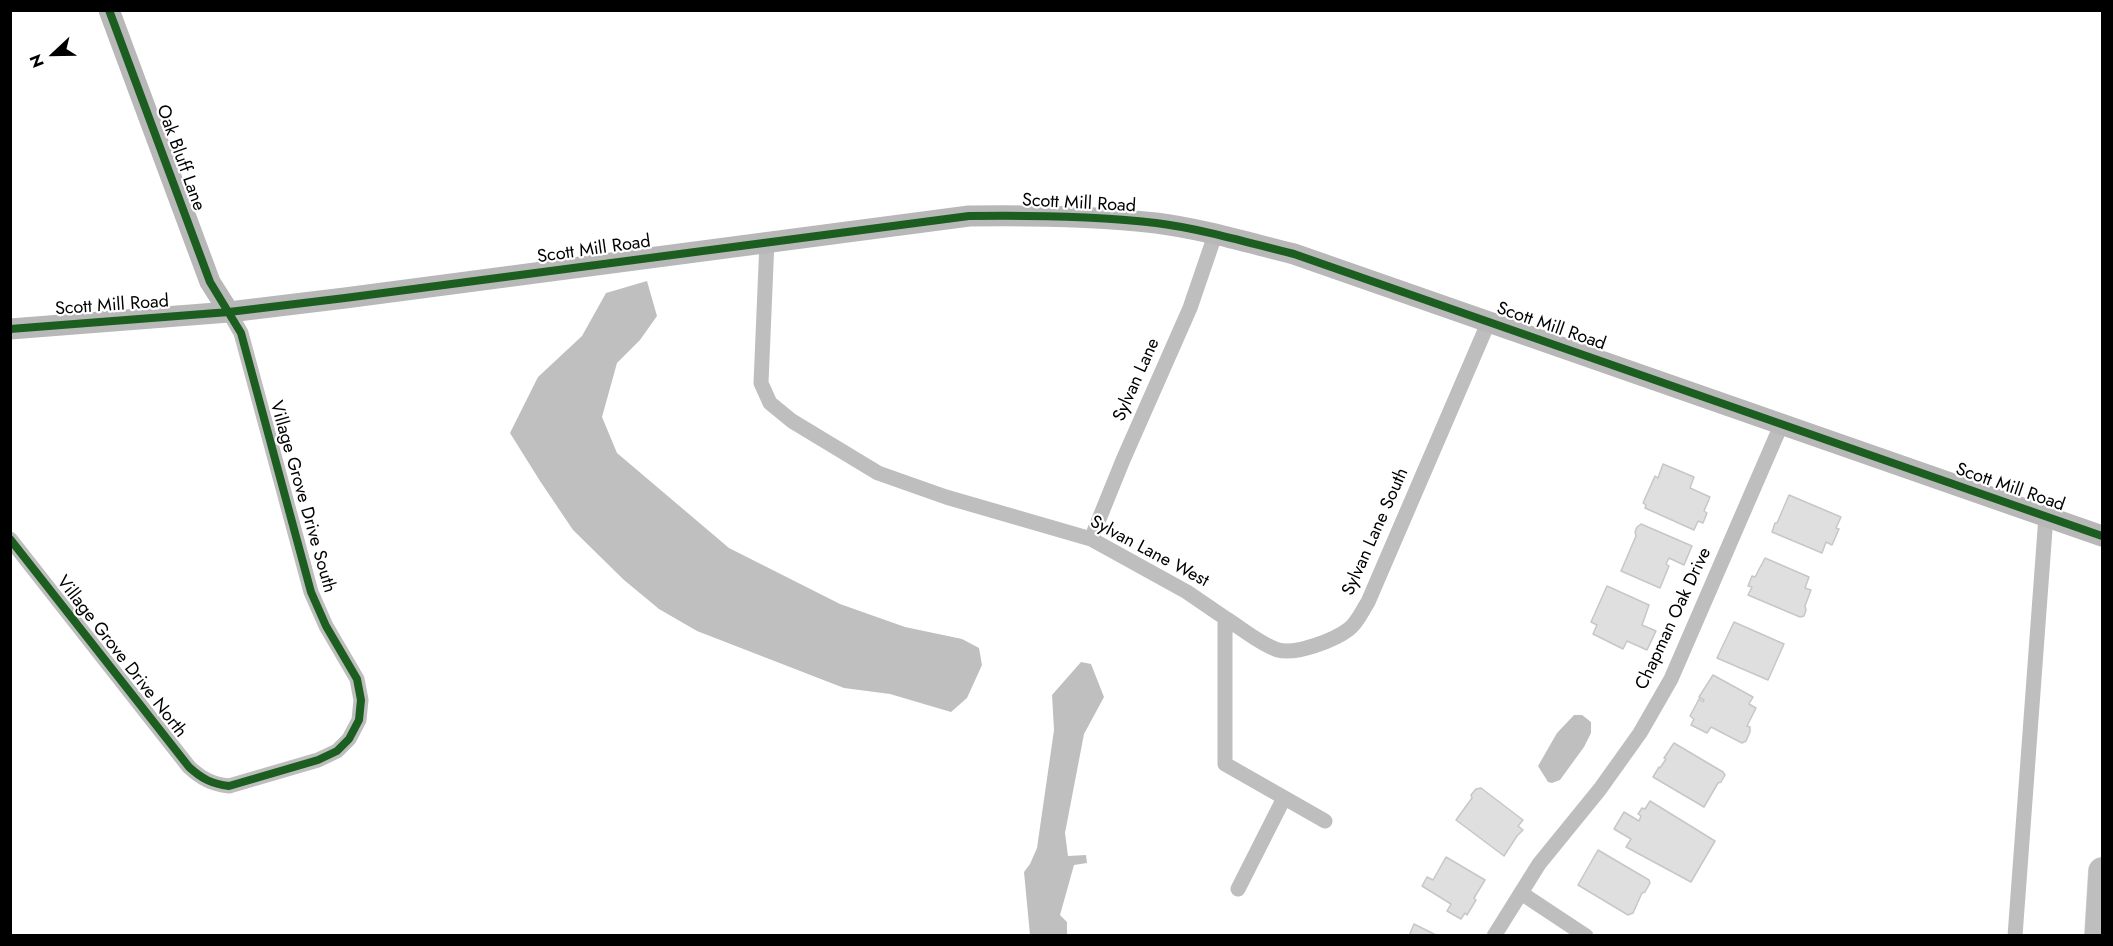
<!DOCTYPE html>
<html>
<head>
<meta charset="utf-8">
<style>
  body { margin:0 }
  #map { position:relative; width:2113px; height:946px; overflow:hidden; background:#fff; font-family:Jost,sans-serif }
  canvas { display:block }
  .frame { position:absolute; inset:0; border:12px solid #000; pointer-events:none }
  .north { position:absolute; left:24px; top:24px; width:60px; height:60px; -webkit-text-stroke:4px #fff; paint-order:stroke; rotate:248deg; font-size:16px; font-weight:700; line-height:24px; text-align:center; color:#000 }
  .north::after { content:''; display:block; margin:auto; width:21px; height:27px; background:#000; clip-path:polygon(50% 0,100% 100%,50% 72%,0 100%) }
</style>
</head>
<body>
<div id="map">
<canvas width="2113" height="946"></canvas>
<div class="frame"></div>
<div class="north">N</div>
</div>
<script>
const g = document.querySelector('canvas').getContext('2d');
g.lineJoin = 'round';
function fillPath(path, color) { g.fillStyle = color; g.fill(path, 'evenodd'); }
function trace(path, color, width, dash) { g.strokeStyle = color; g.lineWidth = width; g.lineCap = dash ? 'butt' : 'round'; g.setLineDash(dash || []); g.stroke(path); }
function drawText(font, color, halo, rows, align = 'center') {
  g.font = font + ' Jost,sans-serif'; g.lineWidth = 4.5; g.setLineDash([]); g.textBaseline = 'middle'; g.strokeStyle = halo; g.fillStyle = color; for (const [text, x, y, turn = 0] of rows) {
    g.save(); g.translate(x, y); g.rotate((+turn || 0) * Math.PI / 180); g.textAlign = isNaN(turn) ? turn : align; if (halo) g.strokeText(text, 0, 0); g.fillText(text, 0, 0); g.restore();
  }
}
const water = new Path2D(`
  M 647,281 L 657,316 L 640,340 L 617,363 L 602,417 L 617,453 L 729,548 L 840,604 L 905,627 L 962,639 L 979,648 L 982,665 L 967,698 L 951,712 L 890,694 L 844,688 L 697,631 L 659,609 L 624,580 L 573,530 L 540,481 L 510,433 L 538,377 L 582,336 L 606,293 Z
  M 1081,662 L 1091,664 L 1104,697 L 1084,734 L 1065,833 L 1068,856 L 1086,855 L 1087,863 L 1074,865 L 1060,915 L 1067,922 L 1067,935 L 1030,935 L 1024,872 L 1030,864 L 1037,848 L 1054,730 L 1052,695 Z
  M 1574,715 L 1582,715 L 1591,722 L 1591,733 L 1584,747 L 1560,780 L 1552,783 L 1548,782 L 1538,766 L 1557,733 Z`);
const building = new Path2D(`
  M 1663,464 L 1694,477 L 1690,488 L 1710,497 L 1704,511 L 1707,513 L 1703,523 L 1698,521 L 1694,530 L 1645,508 L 1646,505 L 1643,503 L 1655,476 L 1658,478 Z
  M 1789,495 L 1841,517 L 1836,528 L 1839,529 L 1832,545 L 1826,542 L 1822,553 L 1772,532 L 1775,523 L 1777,523 Z
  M 1641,524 L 1692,546 L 1684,565 L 1669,558 L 1666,564 L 1669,566 L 1660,588 L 1621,571 L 1636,536 L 1635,532 L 1637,527 Z
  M 1765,558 L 1809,577 L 1805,588 L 1811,590 L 1805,606 L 1806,610 L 1804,616 L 1800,617 L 1748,595 L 1752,587 L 1748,586 L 1752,576 L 1755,577 Z
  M 1607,586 L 1649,605 L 1642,625 L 1656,631 L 1647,650 L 1627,641 L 1623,649 L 1593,634 L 1597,625 L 1591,622 Z
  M 1734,622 L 1784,644 L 1768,680 L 1717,658 Z
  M 1713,675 L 1753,697 L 1749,704 L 1756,708 L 1747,726 L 1750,727 L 1750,732 L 1746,741 L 1742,743 L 1711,727 L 1707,733 L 1691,725 L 1694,719 L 1690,716 L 1699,699 L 1703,702 L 1704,700 L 1699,697 Z
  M 1674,743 L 1723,772 L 1725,775 L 1721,782 L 1718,783 L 1704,807 L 1653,777 L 1659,767 L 1660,768 L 1666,759 L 1664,758 Z
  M 1481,788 L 1523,820 L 1518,826 L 1523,830 L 1517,836 L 1504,856 L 1456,820 L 1472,798 L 1471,795 L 1476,789 Z
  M 1650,801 L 1715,841 L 1691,882 L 1626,847 L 1631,839 L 1614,829 L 1624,812 L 1639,821 L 1641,816 L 1638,814 L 1642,808 L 1645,809 Z
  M 1598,850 L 1649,880 L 1650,883 L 1645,892 L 1642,893 L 1633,913 L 1628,915 L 1578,885 Z
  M 1446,857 L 1485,880 L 1474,898 L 1476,900 L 1467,915 L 1465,913 L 1461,919 L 1447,911 L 1451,904 L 1422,886 L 1427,877 L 1433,880 Z
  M 1414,924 L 1438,936 L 1409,936 Z`);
const street = new Path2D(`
  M 767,241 L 761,383 L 770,403 L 792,421 L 878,473 L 946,497 L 1091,539 L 1187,592 L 1225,618 L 1225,764 L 1325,821
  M 10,539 L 189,767 C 202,779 212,784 229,786 L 318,760 L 337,751 L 349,739 L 359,720 L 361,700 L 357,679 L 326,626 L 311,592 L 241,333 L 229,312
  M 1091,539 L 1123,460 L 1190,308 L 1215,235
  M 1225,618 C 1240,627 1261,645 1278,650 C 1296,655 1335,640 1349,629 C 1358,622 1362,611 1368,602 L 1489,321
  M 1238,889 L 1284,798
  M 1521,893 L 1586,936
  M 1494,936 L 1539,864 L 1600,789 L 1640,733 L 1671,679 L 1782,423
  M 2015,936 L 2046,516`);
const secondary = new Path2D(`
  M 109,10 L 210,282 L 229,312
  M 10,329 L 229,312 L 345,298 L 969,216 C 1032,215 1094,216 1156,223 C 1203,229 1249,243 1294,254 L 2102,536`);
const highway = new Path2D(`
  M 2098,936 L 2102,871`);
const cycleway = new Path2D(`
  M 10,329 L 229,312 L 345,298 L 969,216 C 1032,215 1094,216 1156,223 C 1203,229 1249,243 1294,254 L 2102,536
  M 10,539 L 189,767 C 202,779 212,784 229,786 L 318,760 L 337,751 L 349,739 L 359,720 L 361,700 L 357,679 L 326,626 L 311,592 L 241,333 L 210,282 L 109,10`);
const streetNames = [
  ["Oak Bluff Lane",180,158,70],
  ["Scott Mill Road",1079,204,3],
  ["Scott Mill Road",594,250,-8],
  ["Scott Mill Road",112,306,-4],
  ["Scott Mill Road",1551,327,19],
  ["Sylvan Lane",1137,380,-66],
  ["Scott Mill Road",2010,488,19],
  ["Village Grove Drive South",302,497,74],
  ["Sylvan Lane South",1376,532,-66],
  ["Sylvan Lane West",1149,552,28],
  ["Chapman Oak Drive",1674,619,-65],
  ["Village Grove Drive North",121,657,52]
];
fillPath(water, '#bfbfbf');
fillPath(building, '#dfdfdf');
trace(building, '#c7c7c7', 1.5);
trace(highway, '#dbdbdb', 28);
trace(street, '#bebebe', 15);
trace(secondary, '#b8b8b8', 21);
trace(highway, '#bebebe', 27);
trace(cycleway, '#1b5e20', 8);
drawText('18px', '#000', '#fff', streetNames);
</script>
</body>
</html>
